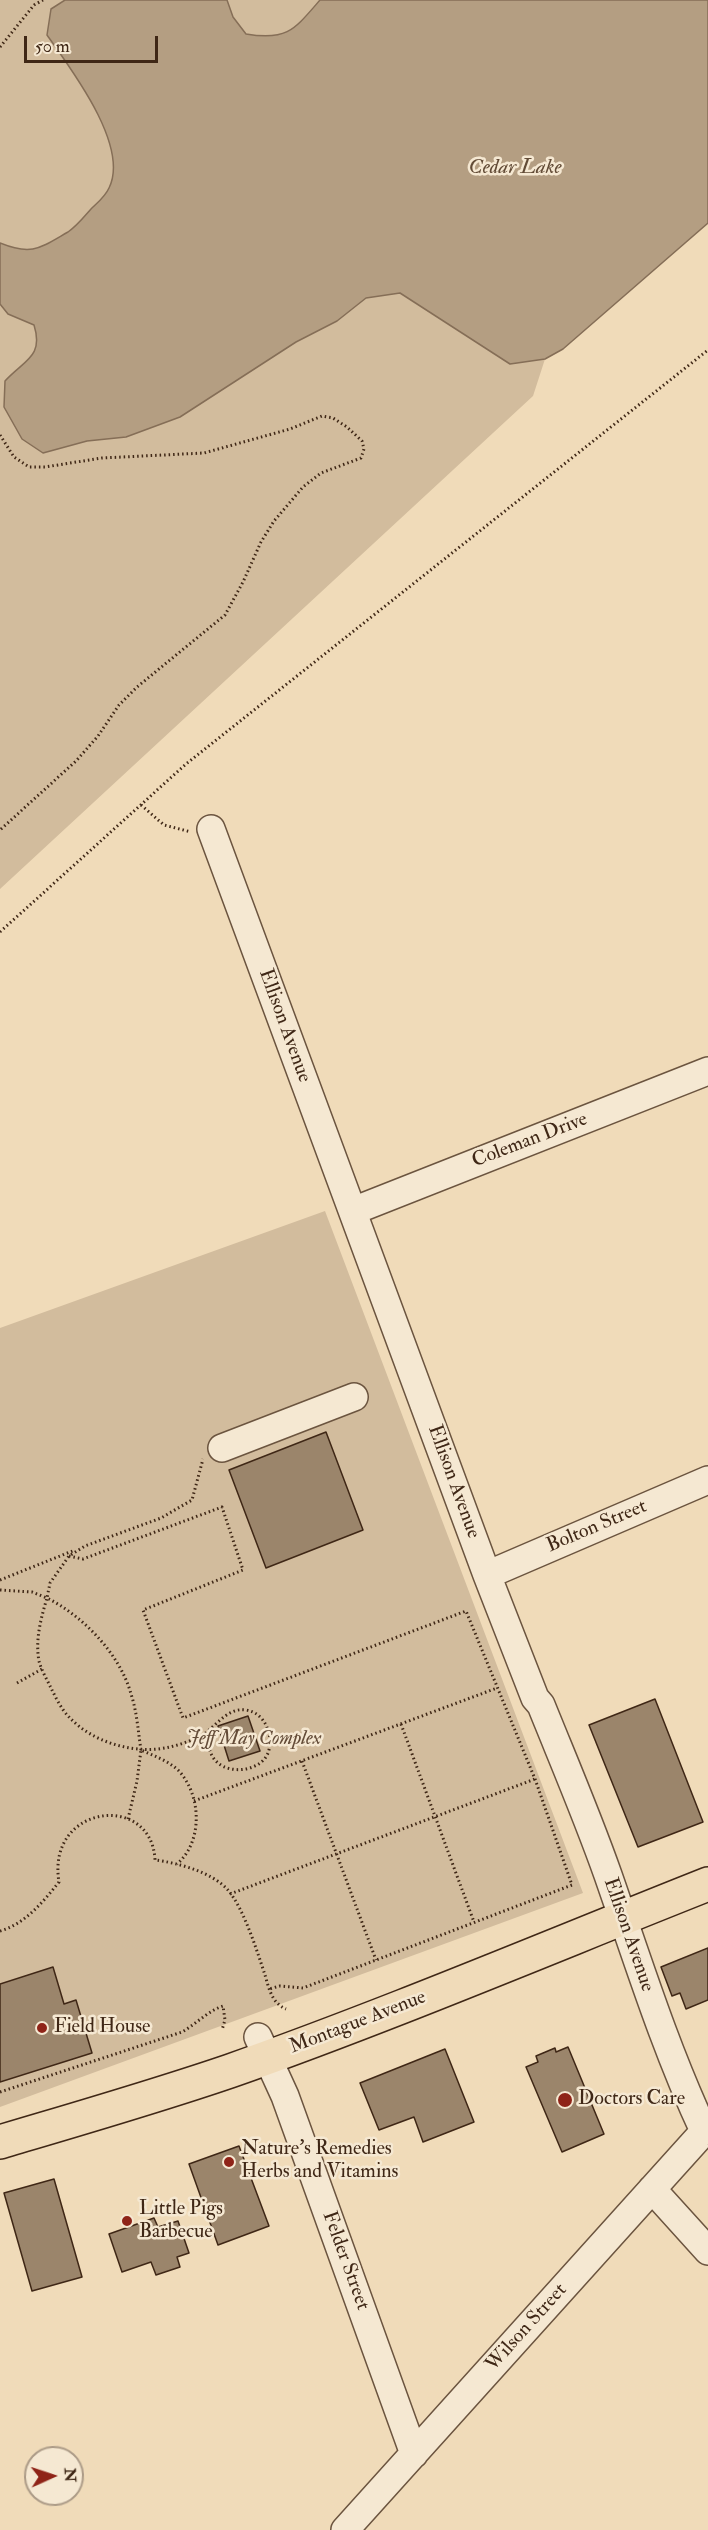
<!DOCTYPE html>
<html>
<head>
<meta charset="utf-8">
<style>
  body { margin:0 }
  #map { position:relative; width:708px; height:2530px; overflow:hidden; background:#f0dbb9; font-family:"IM FELL Double Pica",serif }
  canvas { display:block }
  .north { position:absolute; left:24px; top:2446px; width:60px; height:60px; box-sizing:border-box; background:#f5e8d2; border:2px solid #ac9b87; border-radius:50%; rotate:87deg; font-size:16px; font-weight:700; line-height:24px; text-align:center; color:#3f2716 }
  .north::after { content:''; display:block; margin:auto; width:21px; height:27px; background:#8f2418; clip-path:polygon(50% 0,100% 100%,50% 72%,0 100%) }
  .scale { position:absolute; left:24px; top:36px; width:134px; height:27px; box-sizing:border-box; border:3px solid #3f2716; border-top:0; padding-left:8px; font-size:18px; line-height:21px; white-space:nowrap; color:#3f2716; -webkit-text-stroke:4px #f5e8d2; paint-order:stroke }
</style>
</head>
<body>
<div id="map">
<canvas width="708" height="2530"></canvas>
<div class="north">N</div>
<div class="scale">50 m</div>
</div>
<script>
const g = document.querySelector('canvas').getContext('2d');
g.lineJoin = 'round';
function fillPath(path, color) { g.fillStyle = color; g.fill(path, 'evenodd'); }
function trace(path, color, width, dash) { g.strokeStyle = color; g.lineWidth = width; g.lineCap = dash ? 'butt' : 'round'; g.setLineDash(dash || []); g.stroke(path); }
function drawText(font, color, halo, rows, align = 'center') {
  g.font = font + ' "IM FELL Double Pica",serif'; g.lineWidth = 5; g.setLineDash([]); g.textBaseline = 'middle'; g.strokeStyle = halo; g.fillStyle = color; for (const [text, x, y, turn = 0] of rows) {
    g.save(); g.translate(x, y); g.rotate((+turn || 0) * Math.PI / 180); g.textAlign = isNaN(turn) ? turn : align; if (halo) g.strokeText(text, 0, 0); g.fillText(text, 0, 0); g.restore();
  }
}
const green = new Path2D(`
  M 0,0 L 708,0 L 708,223 L 563,349 L 545,359 L 533,396 L 0,889 Z
  M 325,1211 L 583,1893 L 0,2107 L 0,1328 Z`);
const water = new Path2D(`
  M 65,0 L 227,0 L 233,17 L 246,34 C 287,41 294,30 320,0 L 708,0 L 708,223 L 563,349 L 545,359 L 510,364 L 400,293 L 366,298 L 337,321 L 296,342 L 180,417 L 126,437 L 87,441 L 43,453 L 22,439 L 4,407 L 5,381 C 24,360 44,357 34,325 L 8,314 L 0,304 L 0,243 C 32,256 40,248 68,232 C 77,226 83,218 91,209 C 97,203 105,197 109,188 C 130,146 71,69 47,35 L 51,9 Z`);
const building = new Path2D(`
  M 326,1432 L 363,1530 L 266,1568 L 229,1470 Z
  M 655,1699 L 703,1822 L 638,1847 L 589,1725 Z
  M 248,1716 L 260,1751 L 229,1761 L 218,1726 Z
  M 708,1948 L 708,2000 L 686,2009 L 680,1993 L 672,1996 L 661,1967 Z
  M 53,1967 L 64,2004 L 76,2000 L 92,2053 L 0,2082 L 0,1984 Z
  M 568,2047 L 604,2134 L 562,2152 L 526,2067 L 538,2062 L 536,2056 L 555,2048 L 556,2052 Z
  M 445,2049 L 474,2122 L 423,2142 L 414,2117 L 379,2130 L 360,2083 Z
  M 239,2146 L 269,2226 L 218,2245 L 189,2164 Z
  M 54,2179 L 82,2277 L 32,2291 L 4,2193 Z
  M 154,2218 L 158,2227 L 178,2221 L 189,2253 L 177,2257 L 180,2267 L 156,2275 L 151,2262 L 122,2272 L 109,2234 Z`);
const path = new Path2D(`
  M 0,47 L 34,5 L 43,0
  M 0,435 L 14,457 L 29,467 L 45,467 L 102,458 L 204,453 L 290,429 L 322,416 L 333,418 L 347,427 L 362,441 L 364,449 L 361,458 L 321,473 L 303,487 L 274,521 L 261,542 L 243,582 L 225,615 L 137,687 L 119,705 L 98,736 L 76,761 L 0,830
  M 141,805 L 164,825 L 191,832
  M 0,932 L 186,764 L 708,350
  M 69,1556 L 83,1559 L 222,1507 L 243,1570 L 143,1610 L 183,1718 L 466,1611 L 535,1779 L 572,1885 L 303,1988 L 280,1986 L 269,1989
  M 0,1580 L 75,1550
  M 0,1590 L 32,1592 L 47,1598 L 50,1583 L 69,1556 L 85,1546 L 161,1518 L 192,1500 L 203,1459
  M 17,1683 L 42,1669
  M 401,1724 L 474,1922
  M 141,1750 C 138,1731 137,1712 131,1694 C 120,1654 83,1616 47,1598 C 41,1618 35,1640 39,1661 C 41,1669 46,1678 50,1686 C 55,1696 61,1709 69,1717 C 93,1743 136,1755 170,1747 C 182,1744 194,1740 204,1734 C 216,1726 228,1707 246,1710 C 266,1713 274,1737 268,1753 C 261,1771 230,1775 217,1762 C 209,1755 208,1743 206,1733
  M 302,1761 L 376,1960
  M 194,1801 L 497,1688
  M 128,1819 L 137,1781 L 141,1750 C 154,1756 167,1760 178,1770 C 202,1795 203,1842 177,1864
  M 230,1894 L 535,1779
  M 0,1931 C 25,1924 43,1902 59,1882 C 46,1804 152,1792 155,1860 C 178,1863 212,1872 228,1890 C 244,1909 257,1951 265,1975 C 269,1989 272,2003 286,2009
  M 0,2092 L 182,2032 C 196,2024 208,2011 223,2006 L 225,2020 L 222,2030`);
const minor = new Path2D(`
  M 211,829 L 487,1575 L 535,1698 L 541,1705 C 564,1762 588,1818 608,1875 C 638,1961 665,2048 704,2131
  M 353,1211 L 708,1071
  M 222,1448 L 354,1397
  M 487,1575 L 708,1480
  M 258,2037 L 285,2096 L 414,2454
  M 652,2189 L 708,2251
  M 345,2530 L 708,2127`);
const major = new Path2D(`
  M 0,2142 C 77,2119 154,2097 230,2071 C 391,2014 549,1947 708,1884`);
const markers = [
  [42,2028,6,"#8f2418"],
  [565,2100,8,"#8f2418"],
  [229,2162,6,"#8f2418"],
  [127,2221,6,"#8f2418"]
];
const streetNames = [
  ["Ellison Avenue",284,1026,70],
  ["Coleman Drive",530,1141,-21],
  ["Ellison Avenue",453,1482,70],
  ["Bolton Street",597,1527,-23],
  ["Ellison Avenue",628,1935,71],
  ["Montague Avenue",358,2023,-21],
  ["Felder Street",345,2261,70],
  ["Wilson Street",527,2328,-48]
];
const parkNames = [
  ["Jeff May Complex",254,1740]
];
const poiNames = [
  ["Field House",54,2028],
  ["Doctors Care",578,2100],
  ["Nature's Remedies",241,2150],
  ["Herbs and Vitamins",241,2173],
  ["Little Pigs",139,2210],
  ["Barbecue",139,2233]
];
const waterNames = [
  ["Cedar Lake",515,168]
];
fillPath(green, '#d2bc9d');
fillPath(water, '#b49e82');
trace(water, '#856e57', 1.5);
fillPath(building, '#9b856b');
trace(building, '#3f2716', 1.5);
trace(minor, '#6b543f', 30);
trace(major, '#3f2716', 36);
trace(path, '#3f2716', 3, [1.5, 3]);
trace(minor, '#f5e8d2', 27);
trace(major, '#f0dbb9', 33);
for (const [x, y, r, color] of markers) { const dot = new Path2D(); dot.arc(x, y, r, 0, 2 * Math.PI); g.fillStyle = color; g.fill(dot); trace(dot, '#f5e8d2', 2); }
drawText('20px', '#3f2716', '#f5e8d2', streetNames);
drawText('italic 20px', '#644c38', '#f5e8d2', parkNames);
drawText('20px', '#3f2716', '#f5e8d2', poiNames, 'left');
drawText('italic 21px', '#624b36', '#f5e8d2', waterNames);
</script>
</body>
</html>
